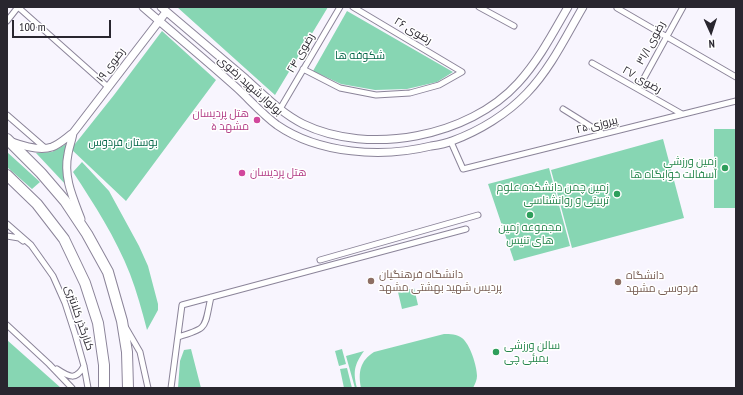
<!DOCTYPE html>
<html>
<head>
<meta charset="utf-8">
<style>
  body { margin:0 }
  #map { position:relative; width:743px; height:395px; overflow:hidden; background:#f8f5fe; font-family:"PT Sans Narrow",sans-serif }
  canvas { display:block }
  .frame { position:absolute; inset:0; border:8px solid #29262f; pointer-events:none }
  .north { position:absolute; left:691px; top:12px; width:40px; height:40px; -webkit-text-stroke:3px #fff; paint-order:stroke; rotate:177deg; font-size:11px; font-weight:700; line-height:16px; text-align:center; color:#29262f }
  .north::after { content:''; display:block; margin:auto; width:14px; height:18px; background:#29262f; clip-path:polygon(50% 0,100% 100%,50% 72%,0 100%) }
  .scale { position:absolute; left:12px; top:20px; width:99px; height:18px; box-sizing:border-box; border:2px solid #29262f; border-top:0; padding-left:5px; font-size:12px; line-height:14px; white-space:nowrap; color:#29262f; -webkit-text-stroke:3px #fff; paint-order:stroke }
</style>
</head>
<body>
<div id="map">
<canvas width="743" height="395"></canvas>
<div class="frame"></div>
<div class="north">N</div>
<div class="scale">100 m</div>
</div>
<script>
const g = document.querySelector('canvas').getContext('2d');
g.lineJoin = 'round';
function fillPath(path, color) { g.fillStyle = color; g.fill(path, 'evenodd'); }
function trace(path, color, width, dash) { g.strokeStyle = color; g.lineWidth = width; g.lineCap = dash ? 'butt' : 'round'; g.setLineDash(dash || []); g.stroke(path); }
function drawText(font, color, halo, rows, align = 'center') {
  g.font = font + ' "PT Sans Narrow",Cairo,sans-serif'; g.lineWidth = 3; g.setLineDash([]); g.textBaseline = 'middle'; g.strokeStyle = halo; g.fillStyle = color; for (const [text, x, y, turn = 0] of rows) {
    g.save(); g.translate(x, y); g.rotate((+turn || 0) * Math.PI / 180); g.textAlign = isNaN(turn) ? turn : align; if (halo) g.strokeText(text, 0, 0); g.fillText(text, 0, 0); g.restore();
  }
}
const green = new Path2D(`
  M 177,7 L 328,7 L 275,95 Z
  M 347,11 L 453,72 L 437,82 L 407,89 L 375,90 L 341,84 L 313,71 Z
  M 162,31 L 216,80 L 126,201 L 71,149 L 114,95 Z
  M 714,129 L 736,129 L 736,208 L 714,208 Z
  M 663,139 L 684,218 L 572,248 L 551,170 Z
  M 68,143 C 63,158 64,170 66,185 L 36,153 L 52,152 Z
  M 7,152 L 40,182 L 32,189 L 7,167 Z
  M 82,162 L 109,191 L 139,246 L 148,266 L 158,304 L 158,310 L 147,330 C 142,311 137,292 130,274 C 116,238 94,204 73,172 Z
  M 549,168 L 570,246 L 514,261 L 488,184 Z
  M 414,288 L 418,305 L 402,309 L 398,292 Z
  M 444,334 C 450,334 457,334 462,338 C 470,344 477,366 477,376 C 477,380 475,384 473,388 L 361,388 C 358,372 360,361 374,352 Z
  M 7,340 L 61,388 L 7,388 Z
  M 191,349 L 201,388 L 178,388 L 180,361 L 184,350 Z
  M 342,349 L 346,364 L 339,366 L 335,351 Z
  M 364,351 C 354,365 353,372 357,388 L 355,388 L 346,356 Z
  M 347,368 L 352,388 L 344,388 L 340,369 Z`);
const street = new Path2D(`
  M 18,7 L 108,87
  M 479,7 L 514,26
  M 617,8 L 736,77
  M 7,21 L 18,7
  M 592,63 L 682,114
  M 303,69 L 340,88 L 376,95 L 410,93 L 439,85 L 462,72 L 353,7
  M 638,89 L 683,7
  M 280,109 L 340,7
  M 563,109 L 603,134
  M 7,115 L 45,148
  M 451,142 L 463,169 L 736,101
  M 7,224 L 31,245 L 53,276 L 65,303 L 75,334 L 84,366 L 88,388
  M 7,236 L 19,238 L 23,241
  M 320,260 L 478,215
  M 7,325 L 49,364 L 72,388
  M 126,328 L 140,352 L 148,388
  M 178,337 C 209,328 204,328 211,297
  M 57,369 C 69,377 76,381 84,366
  M 171,388 L 182,305 L 466,229`);
const secondary = new Path2D(`
  M 143,7 C 174,34 206,60 237,88 C 250,100 262,114 277,125 C 319,154 382,158 431,146 C 438,145 445,144 452,141 C 479,131 507,114 527,93 C 551,68 566,36 583,7
  M 161,7 C 189,31 218,55 246,79 C 264,95 281,113 303,124 C 369,156 469,137 518,83 C 539,60 553,33 568,7
  M 73,133 C 72,140 69,147 68,154 C 63,177 73,198 81,219
  M 12,142 C 23,146 40,151 52,147 C 60,144 67,137 73,133 L 166,12`);
const highway = new Path2D(`
  M 7,139 L 41,173 L 65,201 L 87,234 L 108,272 L 122,321 L 127,352 L 128,388
  M 7,175 L 37,204 L 64,239 L 85,283 L 98,323 L 104,365 L 104,388`);
const markers = [
  [257,120,4,"#d1479c"],
  [725,168,4,"#2e9e5b"],
  [242,173,4,"#d1479c"],
  [617,194,4,"#2e9e5b"],
  [530,215,4,"#2e9e5b"],
  [371,281,4,"#8d6e63"],
  [618,282,4,"#8d6e63"],
  [496,352,4,"#2e9e5b"]
];
const streetNames = [
  ["رضوی ۲۶",413,31,31],
  ["رضوی ۳۱/۱",651,43,-61],
  ["رضوی ۲۴",301,53,-60],
  ["رضوی ۱۹",111,65,-53],
  ["رضوی ۲۷",642,80,30],
  ["بولوار شهید رضوی",250,86,42],
  ["پیروزی ۲۵",597,125,-14],
  ["کنارگذر کلانتری",79,318,71]
];
const parkNames = [
  ["شکوفه ها",360,56],
  ["بوستان فردوس",123,143]
];
const hotelNames = [
  ["هتل پردیسان",249,114],
  ["۵ مشهد",249,127],
  ["هتل پردیسان",250,173,"left"]
];
const leisureNames = [
  ["زمین ورزشی",717,162],
  ["آسفالت خوابگاه ها",717,175],
  ["زمین چمن دانشکده علوم",609,188],
  ["تربیتی و روانشناسی",609,201],
  ["مجموعه زمین",530,228,"center"],
  ["های تنیس",530,241,"center"],
  ["سالن ورزشی",504,346,"left"],
  ["بمبئی چی",504,359,"left"]
];
const educationNames = [
  ["دانشگاه فرهنگیان",379,275],
  ["پردیس شهید بهشتی مشهد",379,288],
  ["دانشگاه",626,276],
  ["فردوسی مشهد",626,289]
];
fillPath(green, '#87d6b3');
trace(street, '#8b8499', 7);
trace(secondary, '#8b8499', 9);
trace(highway, '#8b8499', 12);
trace(street, '#fff', 5);
trace(secondary, '#fff', 7);
trace(highway, '#fff', 10);
for (const [x, y, r, color] of markers) { const dot = new Path2D(); dot.arc(x, y, r, 0, 2 * Math.PI); g.fillStyle = color; g.fill(dot); trace(dot, '#fff', 1.5); }
drawText('11px', '#29262f', '#fff', streetNames);
drawText('11px', '#07684a', '#fff', parkNames);
drawText('11px', '#b23c85', '#fff', hotelNames, 'right');
drawText('11px', '#27864d', '#fff', leisureNames, 'right');
drawText('11px', '#785e54', '#fff', educationNames, 'left');
</script>
</body>
</html>
